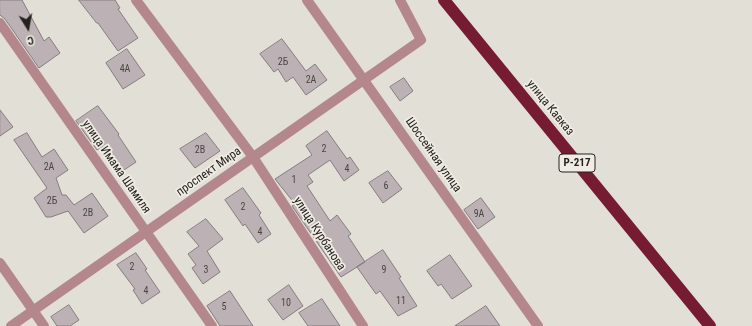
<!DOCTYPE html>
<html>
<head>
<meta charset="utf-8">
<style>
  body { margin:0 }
  #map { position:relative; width:752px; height:326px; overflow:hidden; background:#e2dfd7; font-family:"Roboto Condensed",sans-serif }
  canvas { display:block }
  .north { position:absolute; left:8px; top:8px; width:40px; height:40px; -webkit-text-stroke:3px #f0ece4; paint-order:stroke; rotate:169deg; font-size:11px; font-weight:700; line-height:16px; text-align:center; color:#23221f }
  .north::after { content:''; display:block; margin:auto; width:14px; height:18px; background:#23221f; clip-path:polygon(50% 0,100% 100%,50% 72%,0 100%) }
</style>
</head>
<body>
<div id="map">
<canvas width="752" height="326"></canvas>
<div class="north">С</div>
</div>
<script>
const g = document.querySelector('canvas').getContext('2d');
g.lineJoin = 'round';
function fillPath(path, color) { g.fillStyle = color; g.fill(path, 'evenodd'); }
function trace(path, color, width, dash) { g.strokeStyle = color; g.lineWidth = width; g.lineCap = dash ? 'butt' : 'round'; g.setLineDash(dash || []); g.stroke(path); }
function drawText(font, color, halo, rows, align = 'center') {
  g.font = font + ' "Roboto Condensed",sans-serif'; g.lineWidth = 3.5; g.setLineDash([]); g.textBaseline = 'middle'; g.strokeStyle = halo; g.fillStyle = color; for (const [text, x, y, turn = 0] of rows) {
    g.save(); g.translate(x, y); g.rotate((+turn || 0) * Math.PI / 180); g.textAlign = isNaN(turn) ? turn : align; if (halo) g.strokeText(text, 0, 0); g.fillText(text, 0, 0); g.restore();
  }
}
const building = new Path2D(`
  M 0,0 L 22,0 L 44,41 L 49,37 L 60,53 L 39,68 L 5,19 L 0,15 Z
  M 79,0 L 115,0 L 120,8 L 118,9 L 138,38 L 118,51 L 98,23 L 97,23 Z
  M 282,39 L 306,71 L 315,64 L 327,80 L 306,95 L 293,77 L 286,82 L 278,69 L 274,72 L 260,54 Z
  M 127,49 L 145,75 L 123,89 L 106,63 Z
  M 404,78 L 413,91 L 400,101 L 390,87 Z
  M 98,106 L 119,134 L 118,135 L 136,162 L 121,172 L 103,146 L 97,150 L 76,121 Z
  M 0,110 L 13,127 L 0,136 Z
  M 327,131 L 347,159 L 350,157 L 359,170 L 344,181 L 330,160 L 308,175 L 313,182 L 307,186 L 330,221 L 337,215 L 351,234 L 348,236 L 365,262 L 341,277 L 292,206 L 295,204 L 275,179 L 312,155 L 306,146 Z
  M 27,133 L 42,157 L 54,149 L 68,170 L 56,178 L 62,195 L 66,195 L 74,205 L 92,193 L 108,216 L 84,233 L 68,211 L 51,217 L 46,217 L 34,198 L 47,188 L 14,140 Z
  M 206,133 L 220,151 L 195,168 L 180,149 Z
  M 388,171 L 402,189 L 383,203 L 369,183 Z
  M 243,188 L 261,213 L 259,215 L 271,234 L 258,243 L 245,224 L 243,226 L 225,200 Z
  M 481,198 L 495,217 L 478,229 L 464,210 Z
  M 206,219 L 223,239 L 207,251 L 220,272 L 203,284 L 192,268 L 196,265 L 188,254 L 199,246 L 187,232 Z
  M 383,250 L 401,277 L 399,278 L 417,306 L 398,316 L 380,291 L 376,294 L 357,267 Z
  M 136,253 L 147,269 L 145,270 L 160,292 L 142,304 L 133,290 L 135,289 L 117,265 Z
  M 450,255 L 472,286 L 452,299 L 441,284 L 438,286 L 427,271 Z
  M 289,285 L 303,306 L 283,320 L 268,300 Z
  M 230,291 L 253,326 L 220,326 L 207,306 Z
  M 322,299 L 340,326 L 308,326 L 299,313 Z
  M 69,305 L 79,320 L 70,326 L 57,326 L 51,317 Z
  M 486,306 L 500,326 L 455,326 Z`);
const minor = new Path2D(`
  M 136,0 L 253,157 L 363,326
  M 307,0 L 538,326
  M 0,23 L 212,326
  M 0,263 L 44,326
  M 11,326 L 421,40 L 400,0`);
const highway = new Path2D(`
  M 444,0 L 710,326`);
const numberNames = [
  ["2Б",283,62],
  ["4А",125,69],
  ["2А",311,80],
  ["2",324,149],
  ["2В",200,150],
  ["2А",49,167],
  ["4",347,169],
  ["1",294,180],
  ["6",386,186],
  ["2Б",52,201],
  ["2",243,207],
  ["2В",88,213],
  ["9А",479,214],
  ["4",260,232],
  ["2",132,267],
  ["3",206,270],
  ["9",384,270],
  ["4",146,291],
  ["11",401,301],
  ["10",286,303],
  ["5",224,307]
];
const shields = [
  [577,163,36]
];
const shieldNames = [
  ["Р-217",577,163]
];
const streetNames = [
  ["улица Кавказ",550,108,51],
  ["Шоссейная улица",433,155,55],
  ["улица Имама Шамиля",116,167,55],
  ["проспект Мира",209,172,-35],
  ["улица Курбанова",319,234,57]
];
fillPath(building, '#bcb2b5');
trace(building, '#857c7f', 1);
trace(minor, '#b4878c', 10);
trace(highway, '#761c32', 12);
drawText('10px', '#494644', null, numberNames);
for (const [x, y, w] of shields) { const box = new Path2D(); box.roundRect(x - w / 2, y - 9, w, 18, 3); g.fillStyle = '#f0ece4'; g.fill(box); trace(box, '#23221f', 1); }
drawText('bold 11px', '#23221f', null, shieldNames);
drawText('12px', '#23221f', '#f0ece4', streetNames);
</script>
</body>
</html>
